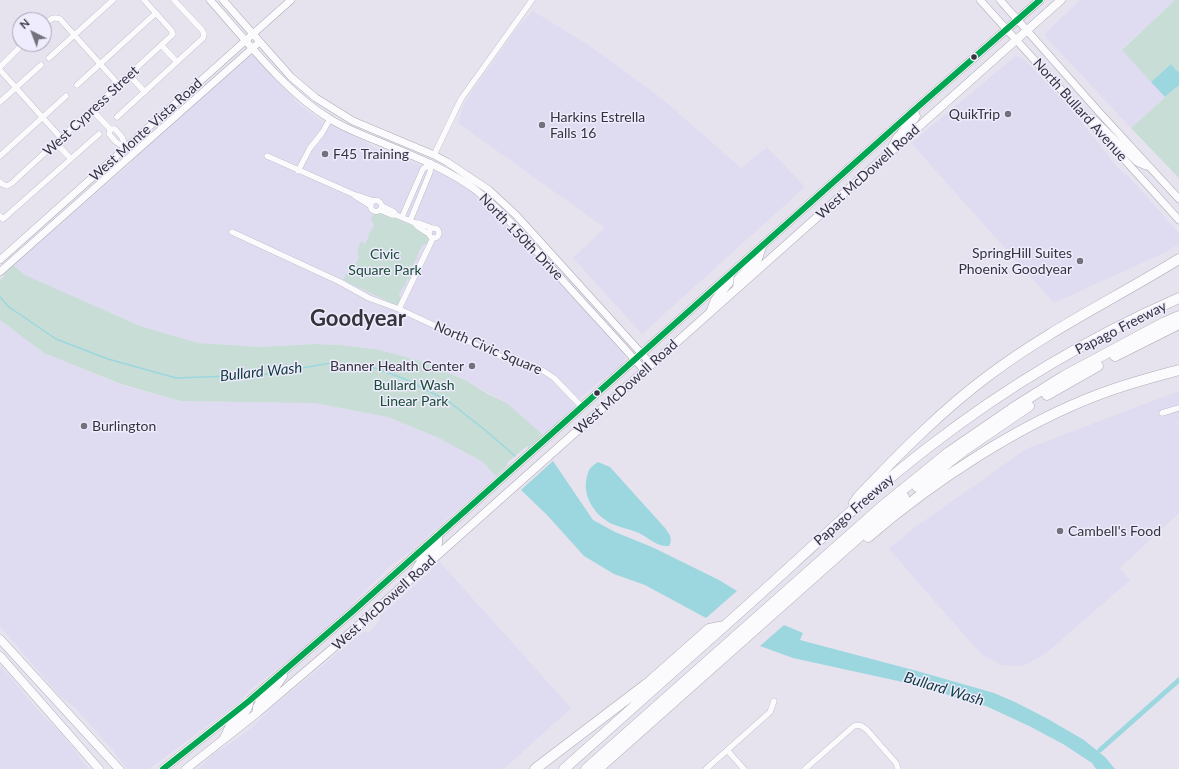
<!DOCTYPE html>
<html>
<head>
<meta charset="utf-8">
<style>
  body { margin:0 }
  #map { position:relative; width:1179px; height:769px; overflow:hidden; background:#e6e3ef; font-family:Lato,sans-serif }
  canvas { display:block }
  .north { position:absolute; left:12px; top:12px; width:40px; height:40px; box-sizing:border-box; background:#efecfe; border:1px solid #a5a2b0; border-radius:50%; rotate:318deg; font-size:11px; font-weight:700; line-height:16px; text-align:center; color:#35333c }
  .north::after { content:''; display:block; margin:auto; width:14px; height:18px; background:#73717b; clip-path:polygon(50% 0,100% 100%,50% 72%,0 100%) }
</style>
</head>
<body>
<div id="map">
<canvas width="1179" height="769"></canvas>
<div class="north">N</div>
</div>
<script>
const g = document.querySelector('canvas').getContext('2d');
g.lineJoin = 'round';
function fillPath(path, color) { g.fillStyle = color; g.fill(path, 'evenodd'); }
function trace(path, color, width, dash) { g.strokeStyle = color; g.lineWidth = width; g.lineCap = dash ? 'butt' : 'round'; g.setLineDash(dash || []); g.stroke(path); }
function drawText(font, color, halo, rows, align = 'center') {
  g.font = font + ' Lato,sans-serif'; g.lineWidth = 3; g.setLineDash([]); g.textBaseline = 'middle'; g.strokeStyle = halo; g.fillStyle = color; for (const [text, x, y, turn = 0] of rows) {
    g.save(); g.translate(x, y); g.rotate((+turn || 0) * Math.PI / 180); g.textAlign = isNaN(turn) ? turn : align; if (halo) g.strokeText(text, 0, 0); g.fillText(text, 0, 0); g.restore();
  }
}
const built = new Path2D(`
  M 1080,0 L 1175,0 L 1122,49 L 1165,97 L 1131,128 L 1044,35 Z
  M 533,11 L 587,44 L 660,97 L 741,168 L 767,147 L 805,187 L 642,334 L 573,258 L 605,228 L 458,123 L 463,106 L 472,91 L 522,22 Z
  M 249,56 L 255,56 L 258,59 L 300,105 L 319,119 L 364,141 L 375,148 L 443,174 L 463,186 L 487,204 L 493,210 L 501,221 L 543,263 L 623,353 L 625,358 L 623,364 L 614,372 L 600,381 L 582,397 L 571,410 L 543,435 L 508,404 L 467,381 L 424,362 L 380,350 L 340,345 L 315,344 L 261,347 L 198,343 L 140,326 L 25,275 L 13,265 L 128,166 L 142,150 Z
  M 1016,56 L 1024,59 L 1070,108 L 1118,168 L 1129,177 L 1179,233 L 1179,244 L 1168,251 L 1054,303 L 911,143 Z
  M 0,320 L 44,353 L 124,386 L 179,401 L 315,403 L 388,417 L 439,438 L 483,462 L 496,476 L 441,524 L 414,549 L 389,567 L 346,610 L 295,655 L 251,689 L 238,703 L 149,769 L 127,769 L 112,749 L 75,708 L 59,695 L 5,632 L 0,627 Z
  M 1179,391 L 1179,420 L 1177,420 L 1179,428 L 1179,513 L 1120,568 L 1130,580 L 1044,655 L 1023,666 L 1001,665 L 981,654 L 889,549 L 910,531 L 1026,449 Z
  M 439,561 L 571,708 L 504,769 L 198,769 L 212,755 L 237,739 L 255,725 L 269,710 L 363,632 L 370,632 L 380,620 L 380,616 L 430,572 Z
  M 0,665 L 43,716 L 59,731 L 89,769 L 0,769 Z`);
const green = new Path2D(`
  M 1175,0 L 1179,0 L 1179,73 L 1171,64 L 1151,82 L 1122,50 Z
  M 1179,85 L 1179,178 L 1131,128 Z
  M 374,213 L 385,213 L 423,231 L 430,239 L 427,246 L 424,243 L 423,243 L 424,245 L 422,246 L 417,256 L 418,258 L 416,259 L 413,265 L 415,270 L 410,281 L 407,278 L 405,286 L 403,287 L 399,294 L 401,300 L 398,306 L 343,280 L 348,271 L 349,274 L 351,273 L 359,257 L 357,251 L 361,241 L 365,244 L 369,236 L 368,234 L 370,233 L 374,225 L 371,219 Z
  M 13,265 L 25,275 L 140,326 L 198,343 L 261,347 L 315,344 L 340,345 L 380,350 L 424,362 L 467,381 L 486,393 L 508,404 L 543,435 L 528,448 L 527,446 L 507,463 L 508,465 L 496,476 L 483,462 L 439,438 L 388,417 L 315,403 L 180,401 L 121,384 L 44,353 L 0,320 L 0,280 L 4,276 L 3,275 Z`);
const water = new Path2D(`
  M 1171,64 L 1179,73 L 1179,85 L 1165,97 L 1151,82 Z
  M 553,461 L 593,520 L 615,532 L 652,547 L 719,580 L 737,591 L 706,618 L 645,585 L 614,574 L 584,556 L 548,516 L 521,490 Z
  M 598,462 L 610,467 L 665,528 C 670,535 673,538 669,546 C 657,547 649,538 639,533 C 630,529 621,528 612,524 C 596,516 584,499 586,482 C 588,470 589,468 598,462 Z
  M 784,625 L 803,633 L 800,640 L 917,671 L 994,693 L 1015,702 L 1048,719 L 1084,740 L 1105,757 L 1115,769 L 1096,769 L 1092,763 L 1063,744 L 1029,726 L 986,706 L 907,683 L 793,658 L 760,646 Z`);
const stream = new Path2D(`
  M 0,297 L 9,307 L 56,339 L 108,359 L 176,378 L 261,375 L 331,363 L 369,366 L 405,379 L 448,401 L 485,430 L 515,456`);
const canal = new Path2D(`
  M 1100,750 L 1179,680`);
const street = new Path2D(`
  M 44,25 C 49,20 53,16 60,19 L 119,85
  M 162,46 L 177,62
  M 49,58 L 113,0
  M 0,67 L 23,44
  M 0,70 L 61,138
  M 129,75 L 145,92
  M 77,85 L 156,13
  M 0,102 L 41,65
  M 92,110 L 110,129
  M 117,117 L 203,38 L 204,34 L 202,30 L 174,0
  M 110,129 L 115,129 L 122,137 L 126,148 L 116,142 L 109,134 Z
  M 56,143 L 71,159
  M 434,155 L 461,99 L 532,0
  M 0,156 L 66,96
  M 267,156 L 355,195 L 362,197 L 374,201
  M 298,171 L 310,148 L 322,133 L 330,119
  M 0,182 L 2,184 L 7,186 L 12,183 L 171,36 L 173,34 L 171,30 L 144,0
  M 355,196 L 371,206
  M370.5 206a5.5 5.5 0 1 1 11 0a5.5 5.5 0 1 1-11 0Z
  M 382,206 L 394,212 L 396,215 L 415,223 L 419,223 L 432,228
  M 380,210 L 392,215 L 396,215
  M 0,216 L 3,219 L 99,134
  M 402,217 L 423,169 L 431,163
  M 410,221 L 430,172 L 431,163
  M 415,223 L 418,227 L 429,234
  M429 233a5 5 0 1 1 10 0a5 5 0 1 1-10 0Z
  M 232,232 L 340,282 L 369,298 L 399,309 L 504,358 L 542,370 L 554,378 L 582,407
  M 399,309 L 433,238
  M 1162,413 L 1179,408
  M 727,750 L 744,769
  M 706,769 L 770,712 L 774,701
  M 805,769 L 854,726 C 860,724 862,726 867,730 L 896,763 L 898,769`);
const secondary = new Path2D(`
  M 210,0 C 246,40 284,91 330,119 C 346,129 363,135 380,142 C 413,156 448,169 477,191 C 503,212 526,239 549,265 C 580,300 613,335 644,370
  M 223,0 L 291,77 L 316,98 L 353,121 L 434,155 L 447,162 L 489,190 L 516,215 L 651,364
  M 980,0 L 1179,220
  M 1000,0 L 1099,112 L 1179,199
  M 1087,119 L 1091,118 L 1095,120 L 1137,162 L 1146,166
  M 0,260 L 291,0
  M 0,272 L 256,45`);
const primary = new Path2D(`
  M 892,147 L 897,138 L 915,118 L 916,116 L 913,111
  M 737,288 L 738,279 L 758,259 L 762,247
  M 711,310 L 715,300 L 729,283 L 730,275
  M 414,573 L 422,559 L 438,544 L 438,535
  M 0,639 L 119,769
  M 0,656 L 99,769
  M 257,713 C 254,703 267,696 273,690 C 277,686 280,680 283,676
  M 224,738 C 226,734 228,729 230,726 C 236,717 250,714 249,701
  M 163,769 L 249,701 L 352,612 L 913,111 L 1040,0
  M 186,769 L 257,713 L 332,649 L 1061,0`);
const highway = new Path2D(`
  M 1115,356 L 1179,324
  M 1047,395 L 1098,366
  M 917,487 L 966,449 L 1029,406
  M 854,503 L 859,496 C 899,454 941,411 988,376 C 1047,331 1116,298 1179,259
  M 868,537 C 933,481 1020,424 1100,394 C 1126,384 1153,377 1179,370
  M 535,769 L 648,683 L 709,629 L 725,626
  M 564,769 C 625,714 687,660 748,605 C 808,551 866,495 930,446 C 1005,388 1092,336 1179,298
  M 586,769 L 880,508 L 949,452 L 1013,408 L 1064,376 L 1165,322 L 1179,316
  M 598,769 L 904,497`);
const bus1 = new Path2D(`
  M 163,769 L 249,701 L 352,612 L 913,111 L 1040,0`);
const markers = [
  [974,57,3.5,"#35333c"],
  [1008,114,4,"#73717b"],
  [542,125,4,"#73717b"],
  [325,154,4,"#73717b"],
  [1080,261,4,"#73717b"],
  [472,366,4,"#73717b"],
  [597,393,3.5,"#35333c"],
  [84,426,4,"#73717b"],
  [1060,531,4,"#73717b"]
];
const streetNames = [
  ["North Bullard Avenue",1080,110,48],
  ["West Cypress Street",91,111,-43],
  ["West Monte Vista Road",146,130,-42],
  ["West McDowell Road",868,172,-42],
  ["North 150th Drive",521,237,46],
  ["Papago Freeway",1121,328,-27],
  ["North Civic Square",488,348,23],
  ["West McDowell Road",626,387,-42],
  ["Papago Freeway",854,510,-41],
  ["West McDowell Road",384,603,-42]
];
const poiNames = [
  ["QuikTrip",1000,114,"right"],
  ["Harkins Estrella",550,117],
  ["Falls 16",550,133],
  ["F45 Training",333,154],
  ["SpringHill Suites",1072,253,"right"],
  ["Phoenix Goodyear",1072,269,"right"],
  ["Banner Health Center",464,366,"right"],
  ["Burlington",92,426],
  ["Cambell's Food",1068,531]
];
const parkNames = [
  ["Civic",385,254],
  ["Square Park",385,270],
  ["Bullard Wash",414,385],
  ["Linear Park",414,401]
];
const waterNames = [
  ["Bullard Wash",261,372,-6],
  ["Bullard Wash",944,689,17]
];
const townNames = [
  ["Goodyear",358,319]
];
fillPath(built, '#dfdbf1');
fillPath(green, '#c7ddd5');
fillPath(water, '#9cd7df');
trace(stream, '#9cd7df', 1.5);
trace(canal, '#9cd7df', 5);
trace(street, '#aeabb5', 6);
trace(secondary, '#aeabb5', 8);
trace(primary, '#aeabb5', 9);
trace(highway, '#aeabb5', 11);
trace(street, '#fbfbfd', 5.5);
trace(secondary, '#fbfbfd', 7);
trace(primary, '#fbfbfd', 8);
trace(highway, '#fbfbfd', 10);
trace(bus1, '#00a651', 6);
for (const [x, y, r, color] of markers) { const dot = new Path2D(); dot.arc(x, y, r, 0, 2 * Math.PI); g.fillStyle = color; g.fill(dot); trace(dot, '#efecfe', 1.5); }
drawText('14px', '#35333c', '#efecfe', streetNames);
drawText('14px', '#35333c', '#efecfe', poiNames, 'left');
drawText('14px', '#194c34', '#efecfe', parkNames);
drawText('italic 15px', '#0f393c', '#efecfe', waterNames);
drawText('bold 22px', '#35333c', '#efecfe', townNames);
</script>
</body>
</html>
